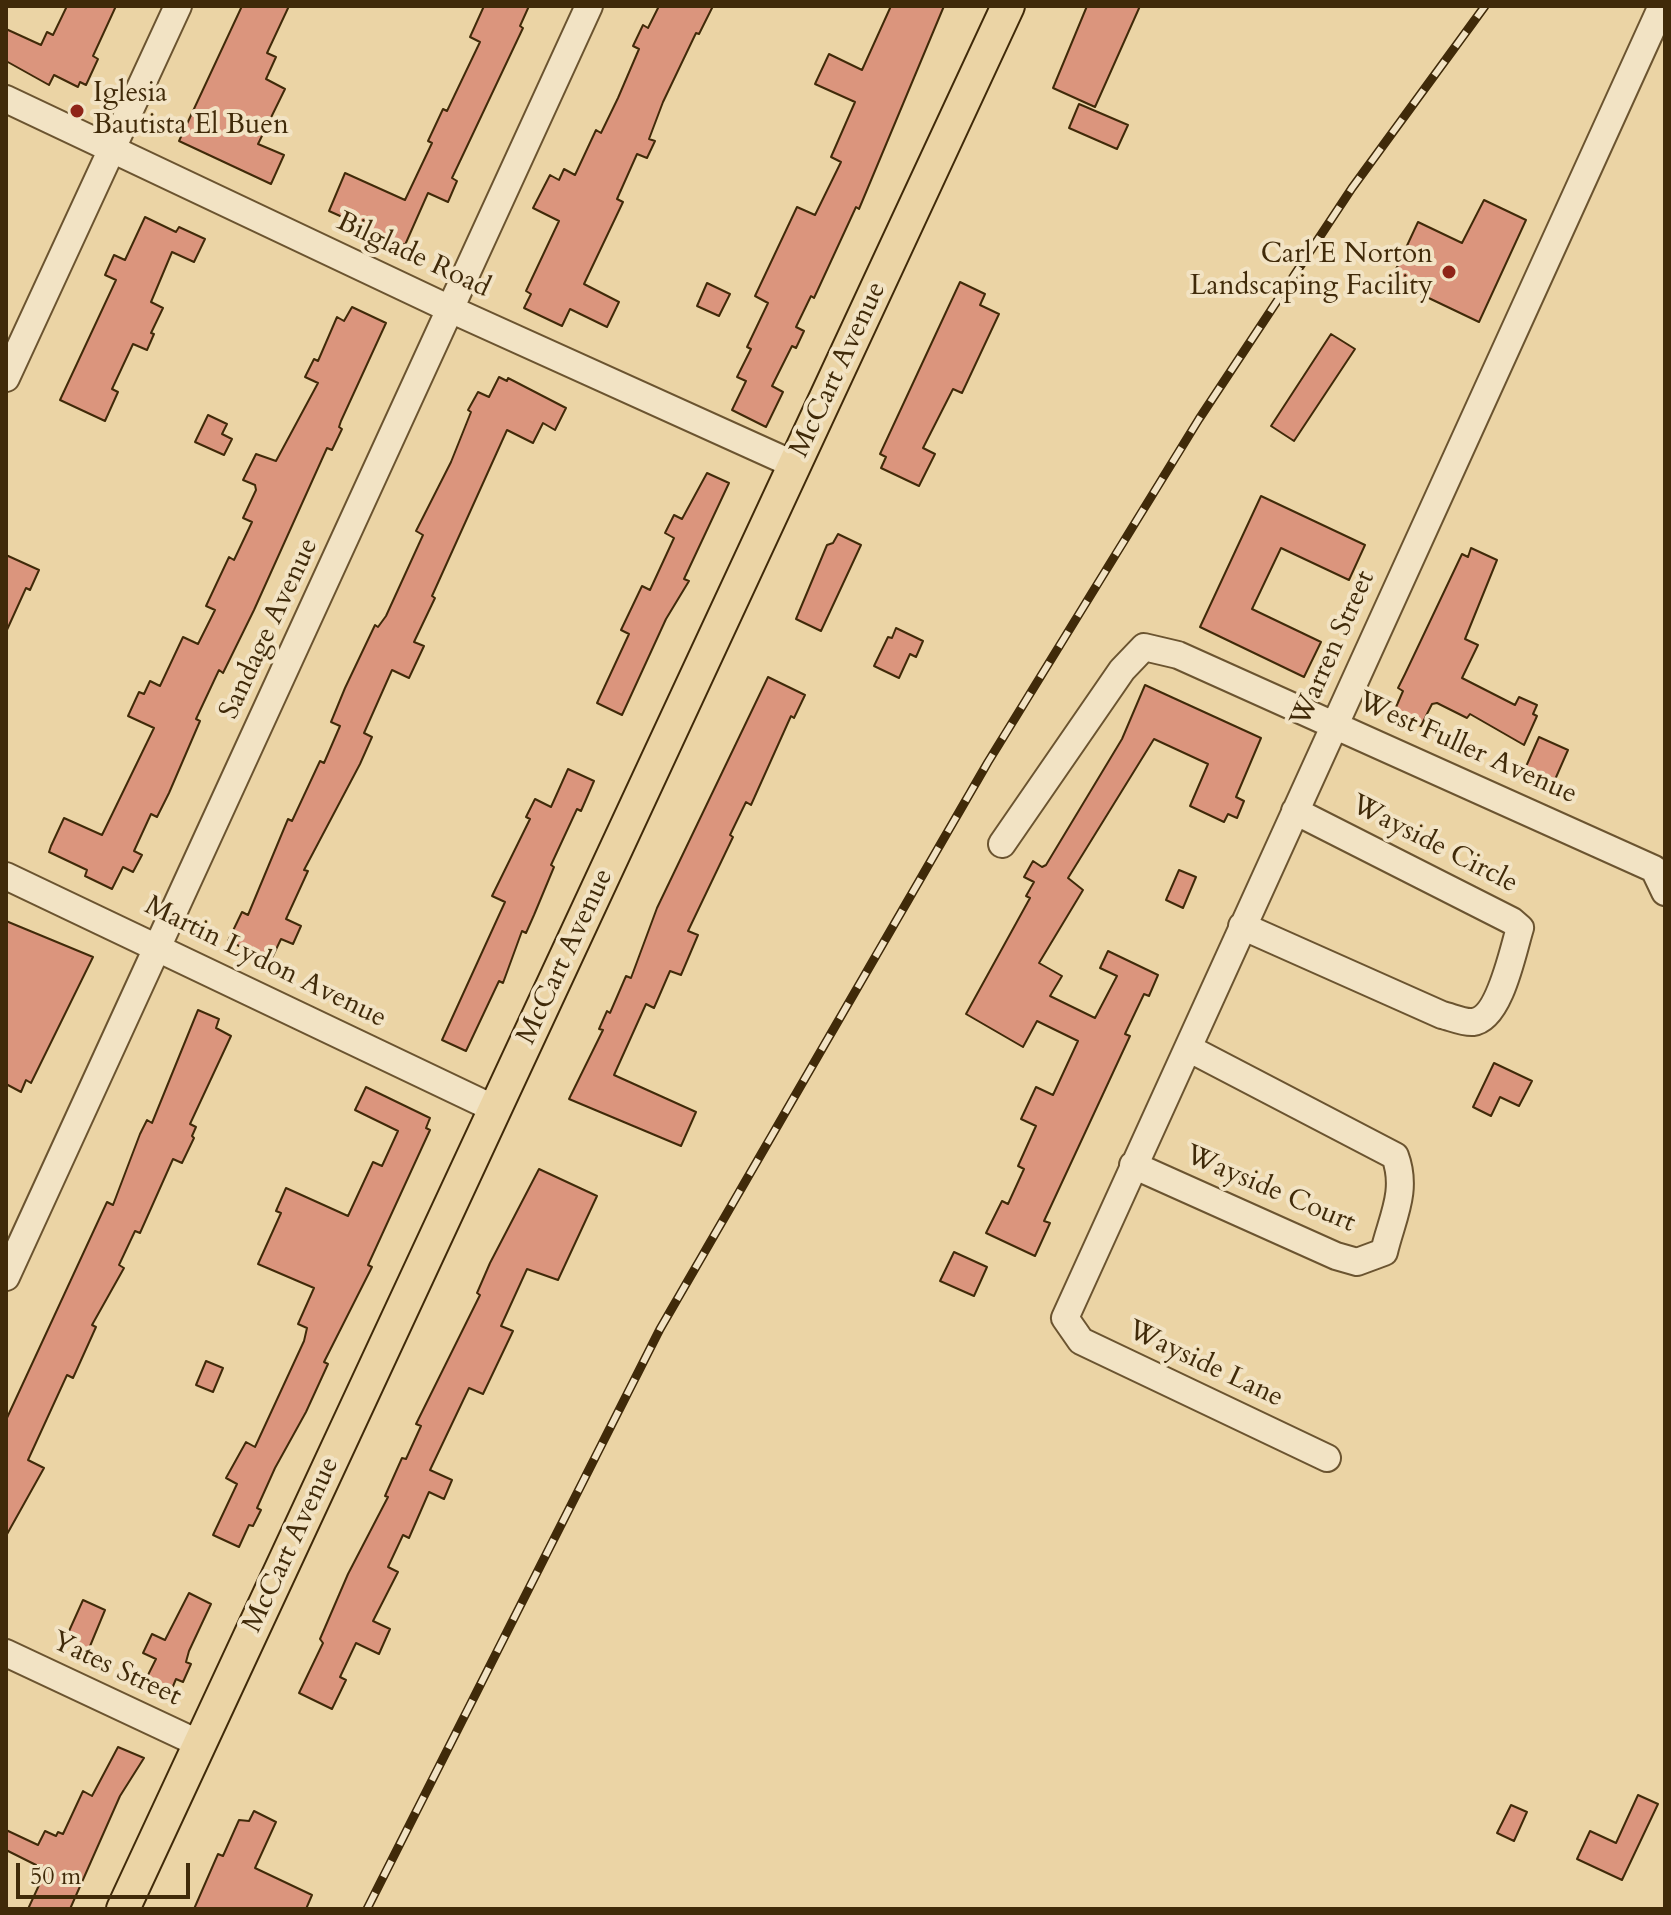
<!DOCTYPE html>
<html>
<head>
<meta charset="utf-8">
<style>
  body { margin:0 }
  #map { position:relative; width:1671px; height:1915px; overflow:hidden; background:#ebd4a5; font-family:Cardo,serif }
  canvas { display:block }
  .frame { position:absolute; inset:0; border:8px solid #402a09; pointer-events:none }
  .scale { position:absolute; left:16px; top:1863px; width:174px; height:36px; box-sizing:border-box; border:4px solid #402a09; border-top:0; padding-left:10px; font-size:24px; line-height:28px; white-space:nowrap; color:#402a09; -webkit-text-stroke:6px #f2e3c4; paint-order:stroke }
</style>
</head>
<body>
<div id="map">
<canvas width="1671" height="1915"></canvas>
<div class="frame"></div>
<div class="scale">50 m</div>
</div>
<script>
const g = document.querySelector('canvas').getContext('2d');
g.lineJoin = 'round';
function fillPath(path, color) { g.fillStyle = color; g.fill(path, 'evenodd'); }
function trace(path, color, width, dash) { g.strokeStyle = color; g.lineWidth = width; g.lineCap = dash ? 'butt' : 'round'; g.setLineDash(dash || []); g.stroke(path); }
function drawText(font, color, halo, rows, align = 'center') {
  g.font = font + ' Cardo,serif'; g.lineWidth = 8; g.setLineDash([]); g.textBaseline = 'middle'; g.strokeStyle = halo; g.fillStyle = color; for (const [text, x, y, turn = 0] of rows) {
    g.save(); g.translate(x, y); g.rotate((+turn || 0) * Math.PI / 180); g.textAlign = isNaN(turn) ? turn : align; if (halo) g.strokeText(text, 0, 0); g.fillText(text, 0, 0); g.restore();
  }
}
const building = new Path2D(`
  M 67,6 L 116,6 L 93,56 L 98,59 L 86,85 L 80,82 L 78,87 L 54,75 L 49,85 L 6,61 L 6,29 L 41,45 L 47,32 L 53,35 Z
  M 242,6 L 289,6 L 267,53 L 276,57 L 266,79 L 285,89 L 258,144 L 284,155 L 271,184 L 179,141 Z
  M 484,6 L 529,6 L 520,26 L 523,28 L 452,178 L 457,181 L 448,202 L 428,193 L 405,245 L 329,211 L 345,173 L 405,200 L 432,143 L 428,141 L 443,109 L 447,111 L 480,42 L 470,37 Z
  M 659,6 L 713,6 L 699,34 L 696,33 L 663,102 L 649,139 L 655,141 L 647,158 L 637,154 L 617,199 L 623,202 L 584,284 L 619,302 L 607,327 L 570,309 L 562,326 L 524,308 L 531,294 L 526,291 L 559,221 L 533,208 L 550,175 L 559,180 L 564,169 L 575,175 L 596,130 L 601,133 L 618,98 L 639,49 L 633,46 L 643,25 L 648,28 Z
  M 891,6 L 944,6 L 859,209 L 856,207 L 814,298 L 811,296 L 796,327 L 804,331 L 796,348 L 792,346 L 772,386 L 783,392 L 766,427 L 732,410 L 746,381 L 737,377 L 751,349 L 747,347 L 768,303 L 755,296 L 797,207 L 815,215 L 841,162 L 831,157 L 855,102 L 815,84 L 829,54 L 862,70 Z
  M 1087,6 L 1140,6 L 1095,107 L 1053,88 Z
  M 1079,104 L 1128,125 L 1117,149 L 1069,128 Z
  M 1484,200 L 1526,220 L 1479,322 L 1391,280 L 1418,222 L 1462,243 Z
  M 145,217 L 176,232 L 179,227 L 205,239 L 194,262 L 172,252 L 151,302 L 163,308 L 151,333 L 154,334 L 147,350 L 133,344 L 112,389 L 118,392 L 105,421 L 60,400 L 116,280 L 105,275 L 114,255 L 125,260 Z
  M 960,282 L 985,294 L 980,305 L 999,314 L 962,393 L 953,389 L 923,448 L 935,454 L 919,486 L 881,468 L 886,457 L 880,454 Z
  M 707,283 L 730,294 L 719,316 L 697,306 Z
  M 352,307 L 386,323 L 341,421 L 339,427 L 342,429 L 332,450 L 327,448 L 254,610 L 223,673 L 219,670 L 196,719 L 200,721 L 169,793 L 157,817 L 151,814 L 134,851 L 142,855 L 133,872 L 123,867 L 112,889 L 85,876 L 87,870 L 49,852 L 51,846 L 64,818 L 102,835 L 154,728 L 128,716 L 139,692 L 144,694 L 150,681 L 160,686 L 183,637 L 198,644 L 215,610 L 206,606 L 229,557 L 234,560 L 252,522 L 243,518 L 256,490 L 255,485 L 243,480 L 256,454 L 276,461 L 318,383 L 305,377 L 314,359 L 318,361 L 337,317 L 344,321 Z
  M 1331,334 L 1355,349 L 1294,441 L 1271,426 Z
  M 499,377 L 507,381 L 508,378 L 566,408 L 555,430 L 543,423 L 533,443 L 507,430 L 432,596 L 435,598 L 414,642 L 424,646 L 409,678 L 392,670 L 364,733 L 372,737 L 360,764 L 304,870 L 308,871 L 286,919 L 301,926 L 293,944 L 281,939 L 271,960 L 228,941 L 242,912 L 248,915 L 288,819 L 292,821 L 320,761 L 324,763 L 340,726 L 331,722 L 345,688 L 375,625 L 378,627 L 386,616 L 423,535 L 416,531 L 451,462 L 471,412 L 468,410 L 478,392 L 489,397 Z
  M 208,415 L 227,424 L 222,434 L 232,439 L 224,455 L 195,442 Z
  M 707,473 L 729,483 L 684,579 L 689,581 L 666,619 L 622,715 L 597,703 L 629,634 L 621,630 L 642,586 L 650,590 L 674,538 L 665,533 L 674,515 L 682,519 Z
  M 1261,496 L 1365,545 L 1349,580 L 1281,548 L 1252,609 L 1321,642 L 1304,677 L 1200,627 Z
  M 838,534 L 861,545 L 821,631 L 796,619 L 827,545 L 833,543 Z
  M 1471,548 L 1497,560 L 1465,639 L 1478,645 L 1462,678 L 1515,705 L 1519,697 L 1537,705 L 1533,714 L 1537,716 L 1524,745 L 1470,714 L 1467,718 L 1437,703 L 1432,704 L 1421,726 L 1393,714 L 1403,691 L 1398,688 L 1405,674 L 1462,554 L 1468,557 Z
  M 6,555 L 39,570 L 30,590 L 26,588 L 6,632 Z
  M 896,628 L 923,641 L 916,657 L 910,654 L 899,678 L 874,666 L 888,637 L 892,638 Z
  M 768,677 L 805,695 L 794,718 L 791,716 L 751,805 L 746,802 L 730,835 L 733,837 L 688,931 L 698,935 L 681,975 L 670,971 L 654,1008 L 646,1004 L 614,1075 L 696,1112 L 681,1146 L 569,1099 L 603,1030 L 599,1029 L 607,1011 L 610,1013 L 626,976 L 631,978 L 657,908 Z
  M 1145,685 L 1261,738 L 1236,797 L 1244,801 L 1237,818 L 1228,814 L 1224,822 L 1190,806 L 1208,764 L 1154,739 L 1068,878 L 1083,890 L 1039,963 L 1062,976 L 1050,996 L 1095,1018 L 1117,976 L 1100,968 L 1108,951 L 1158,975 L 1149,996 L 1144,994 L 1125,1034 L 1130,1036 L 1044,1221 L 1050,1223 L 1035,1256 L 986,1233 L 1002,1201 L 1008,1204 L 1024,1169 L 1018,1166 L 1036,1126 L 1021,1119 L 1036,1087 L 1053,1095 L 1078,1041 L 1037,1021 L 1023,1047 L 966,1014 L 1030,898 L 1026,896 L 1034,882 L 1024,877 L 1033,861 L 1042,867 L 1046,865 L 1122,739 Z
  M 1539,737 L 1568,750 L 1550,791 L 1521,778 Z
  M 568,769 L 594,781 L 581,811 L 577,809 L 551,865 L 554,867 L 534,915 L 526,933 L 522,931 L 503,983 L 499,981 L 466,1051 L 442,1040 L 505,902 L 492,896 L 530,819 L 526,817 L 535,799 L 551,807 Z
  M 1179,870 L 1196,877 L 1183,908 L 1166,900 Z
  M 6,921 L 93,957 L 31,1083 L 26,1080 L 21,1092 L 6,1084 Z
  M 198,1010 L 219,1019 L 216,1028 L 231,1036 L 190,1124 L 196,1127 L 192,1136 L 194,1138 L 182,1163 L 173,1159 L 140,1233 L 135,1231 L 119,1265 L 124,1268 L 92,1325 L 96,1327 L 73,1378 L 67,1375 L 28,1460 L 44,1468 L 6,1536 L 6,1420 L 107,1202 L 113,1205 L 140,1134 L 147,1120 L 152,1123 Z
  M 1494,1063 L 1532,1081 L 1519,1106 L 1500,1097 L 1491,1116 L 1473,1107 Z
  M 366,1087 L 430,1118 L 426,1128 L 430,1130 L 368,1265 L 372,1267 L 324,1362 L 328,1364 L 306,1412 L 275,1468 L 257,1508 L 261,1510 L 253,1526 L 249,1525 L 239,1547 L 213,1535 L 237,1484 L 226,1478 L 246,1442 L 255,1447 L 304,1341 L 307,1328 L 298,1324 L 314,1288 L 258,1264 L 281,1213 L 276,1211 L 286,1188 L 348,1216 L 373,1162 L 382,1166 L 398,1131 L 355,1110 Z
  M 539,1169 L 597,1196 L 558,1280 L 527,1269 L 501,1326 L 513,1331 L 483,1394 L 469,1388 L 430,1470 L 452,1480 L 444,1499 L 429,1492 L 409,1538 L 403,1535 L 388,1567 L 398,1572 L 373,1621 L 390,1629 L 379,1654 L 356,1643 L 340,1677 L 346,1680 L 332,1709 L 299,1693 L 323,1643 L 320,1639 L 348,1574 L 388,1497 L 385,1496 L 402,1458 L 406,1459 L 421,1426 L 416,1424 L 480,1295 L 477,1293 L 490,1263 Z
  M 954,1252 L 987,1267 L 974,1296 L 940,1281 Z
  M 206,1361 L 223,1368 L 213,1392 L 196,1385 Z
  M 189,1593 L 211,1604 L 189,1651 L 186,1662 L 191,1664 L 183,1682 L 176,1679 L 171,1691 L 146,1679 L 156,1659 L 143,1653 L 152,1634 L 165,1640 Z
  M 83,1600 L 105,1610 L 88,1651 L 65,1640 Z
  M 118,1747 L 144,1758 L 120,1796 L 70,1909 L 28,1909 L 46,1870 L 6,1850 L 6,1830 L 38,1845 L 45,1831 L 56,1836 L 58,1832 L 63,1834 L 83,1791 L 92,1796 Z
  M 1638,1795 L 1658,1804 L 1622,1880 L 1577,1859 L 1590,1831 L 1616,1843 Z
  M 1511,1805 L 1527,1812 L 1514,1841 L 1497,1833 Z
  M 254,1811 L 276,1822 L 255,1868 L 312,1895 L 306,1909 L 194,1909 L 218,1854 L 223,1856 L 239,1820 L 249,1821 Z`);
const minor = new Path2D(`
  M 6,99 L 450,309 L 795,465
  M 6,378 L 178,6
  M 1002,844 L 1122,670 L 1144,647 L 1178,655 L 1654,869 L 1665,892
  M 6,876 L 495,1109
  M 1242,926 L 1442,1015 C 1451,1017 1464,1023 1473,1022 C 1500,1019 1513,950 1520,928 L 1512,921 L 1295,811
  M 1133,1165 L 1336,1256 L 1357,1262 L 1384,1252 C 1392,1218 1408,1191 1395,1156 L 1188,1048
  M 6,1277 L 589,6
  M 1327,1458 L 1081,1341 L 1065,1318 L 1662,6
  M 6,1653 L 200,1744`);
const major = new Path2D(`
  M 123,1909 L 1008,6`);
const rail = new Path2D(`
  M 367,1909 L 660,1329 L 988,762 L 1199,419 L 1352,188 L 1485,6`);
const markers = [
  [77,111,8,"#8f2418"],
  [1449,272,8,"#8f2418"]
];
const poiNames = [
  ["Iglesia",93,95],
  ["Bautista El Buen",93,127],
  ["Carl E Norton",1433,256,"right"],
  ["Landscaping Facility",1433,288,"right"]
];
const streetNames = [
  ["Bilglade Road",413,256,25],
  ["McCart Avenue",839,370,-65],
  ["Sandage Avenue",270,629,-65],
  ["Warren Street",1334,649,-66],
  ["West Fuller Avenue",1467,749,24],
  ["Wayside Circle",1434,845,27],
  ["McCart Avenue",566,957,-65],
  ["Martin Lydon Avenue",265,963,26],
  ["Wayside Court",1270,1190,23],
  ["Wayside Lane",1205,1365,25],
  ["McCart Avenue",292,1545,-65],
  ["Yates Street",116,1670,25]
];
fillPath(building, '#db957d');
trace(building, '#402a09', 2);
trace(minor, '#6b5430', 30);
trace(major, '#402a09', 36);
trace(minor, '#f2e3c4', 26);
trace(major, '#ebd4a5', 32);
trace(rail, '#402a09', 9);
trace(rail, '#f2e3c4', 6, [18]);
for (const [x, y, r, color] of markers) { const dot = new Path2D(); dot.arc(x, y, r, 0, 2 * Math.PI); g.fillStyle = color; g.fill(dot); trace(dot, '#f2e3c4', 3); }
drawText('28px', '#402a09', '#f2e3c4', poiNames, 'left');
drawText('28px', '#402a09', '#f2e3c4', streetNames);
</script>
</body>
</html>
